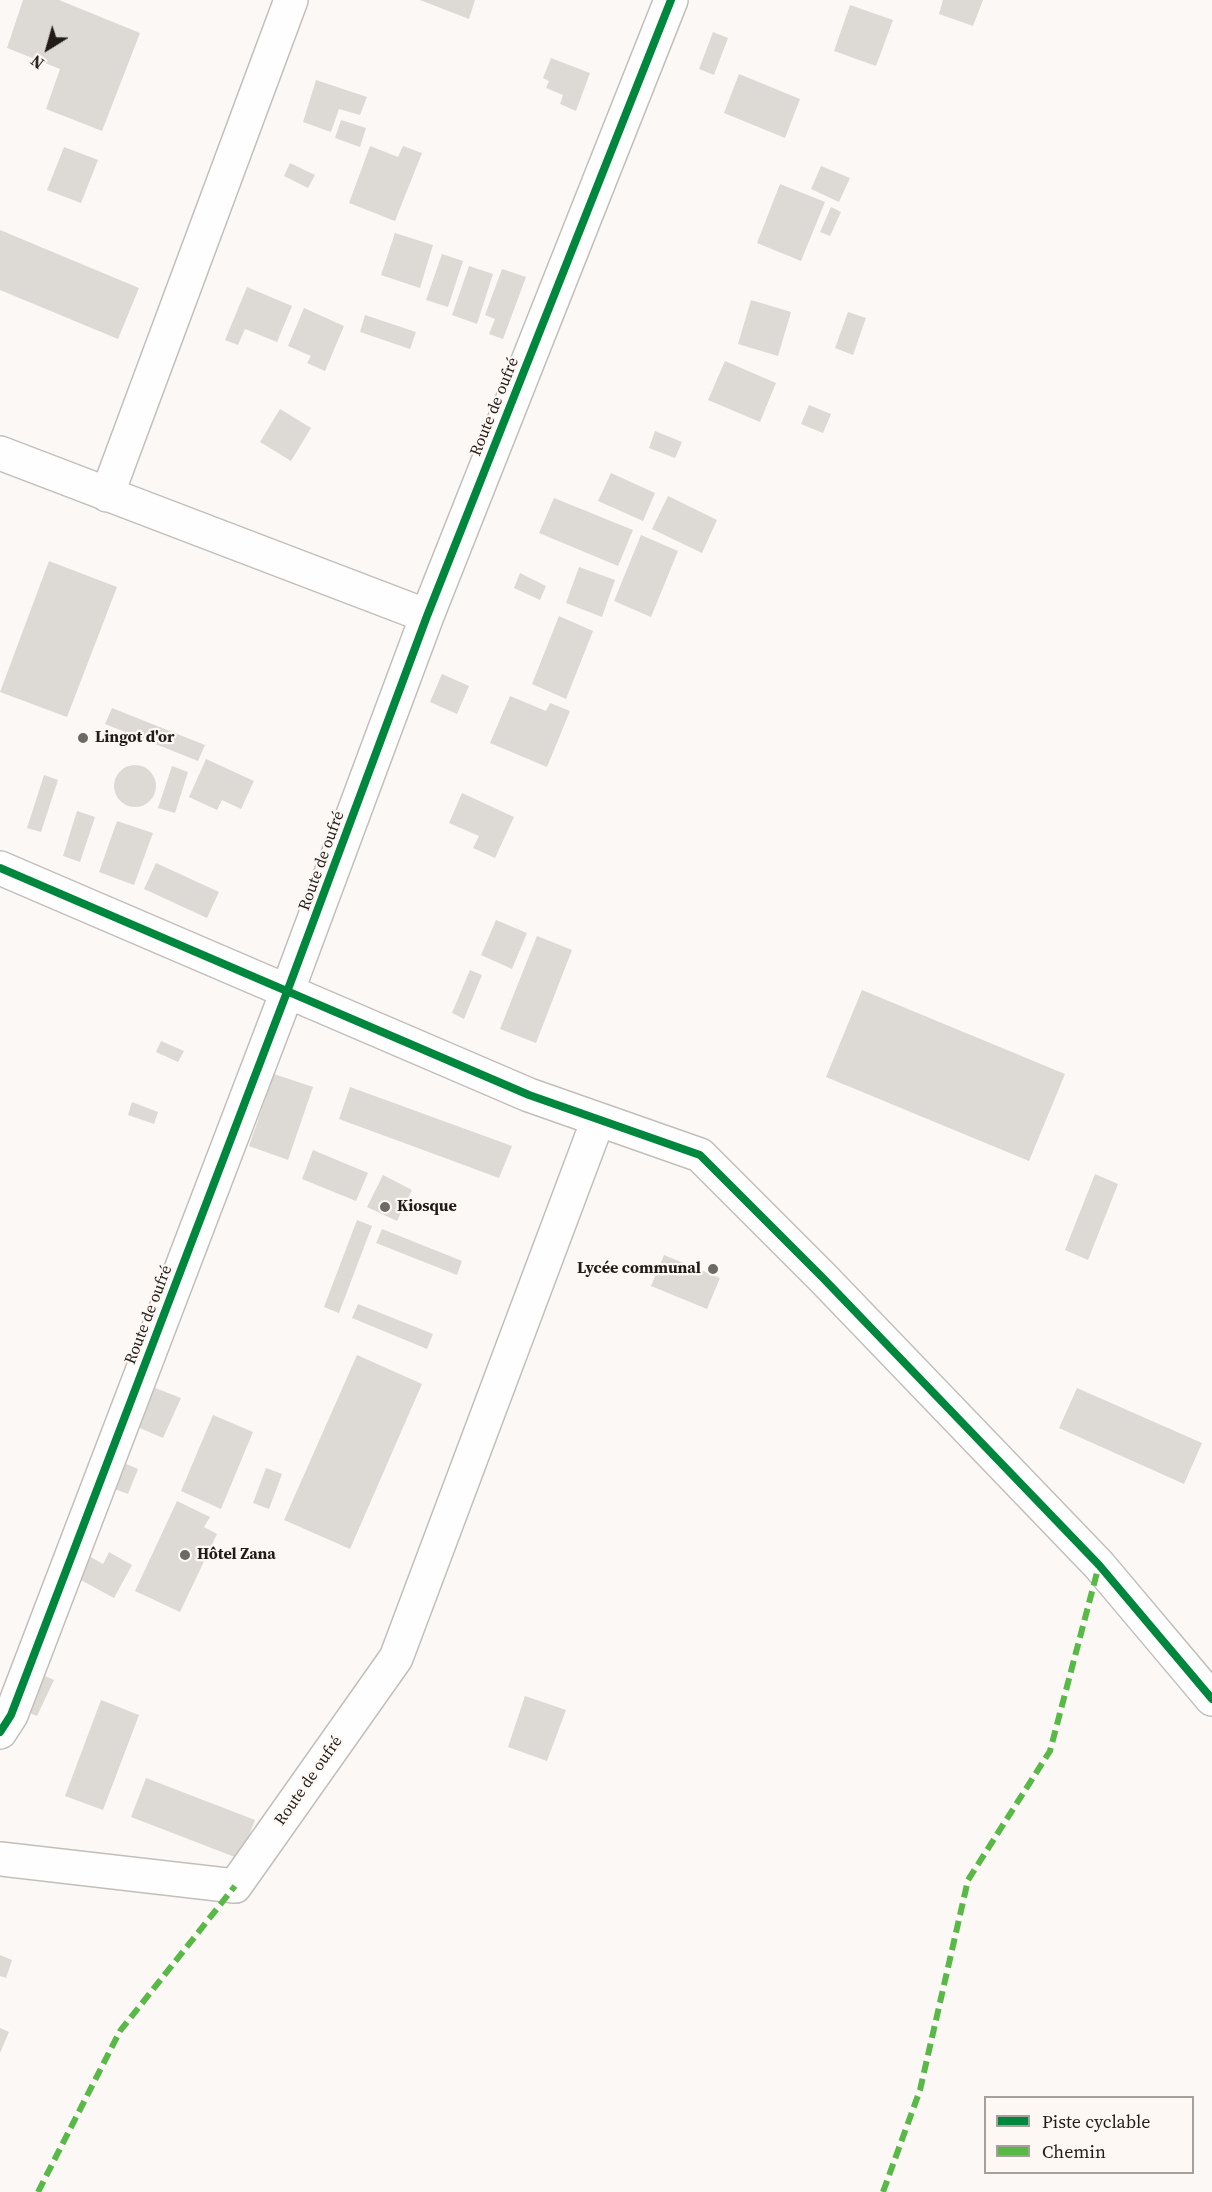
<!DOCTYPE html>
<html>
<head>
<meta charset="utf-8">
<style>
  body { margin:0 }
  #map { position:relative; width:1212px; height:2192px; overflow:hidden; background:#fbf8f5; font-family:"Source Serif 4",serif }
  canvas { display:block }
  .legend { position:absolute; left:984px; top:2096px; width:210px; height:78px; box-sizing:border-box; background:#fdf8f3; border:2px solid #a5a09b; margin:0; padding:8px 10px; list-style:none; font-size:18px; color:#211c18 }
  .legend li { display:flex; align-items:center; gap:12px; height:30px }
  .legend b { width:30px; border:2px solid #a5a09b }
  .north { position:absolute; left:18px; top:18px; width:60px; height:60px; -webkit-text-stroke:4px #fdf8f3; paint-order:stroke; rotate:217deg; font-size:16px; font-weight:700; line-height:24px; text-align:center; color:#211c18 }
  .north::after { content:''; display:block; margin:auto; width:21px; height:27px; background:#211c18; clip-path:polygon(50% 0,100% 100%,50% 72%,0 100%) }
</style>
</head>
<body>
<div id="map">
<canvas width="1212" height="2192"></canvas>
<ul class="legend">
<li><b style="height:8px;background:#00873e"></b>Piste cyclable</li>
<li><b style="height:8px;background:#58b947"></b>Chemin</li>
</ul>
<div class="north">N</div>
</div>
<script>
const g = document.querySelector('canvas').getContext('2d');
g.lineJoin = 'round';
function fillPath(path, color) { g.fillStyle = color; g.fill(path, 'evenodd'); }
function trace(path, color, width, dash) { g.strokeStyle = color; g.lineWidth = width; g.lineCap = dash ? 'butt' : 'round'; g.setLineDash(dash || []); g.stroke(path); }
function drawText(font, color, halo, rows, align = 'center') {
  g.font = font + ' "Source Serif 4",serif'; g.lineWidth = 4.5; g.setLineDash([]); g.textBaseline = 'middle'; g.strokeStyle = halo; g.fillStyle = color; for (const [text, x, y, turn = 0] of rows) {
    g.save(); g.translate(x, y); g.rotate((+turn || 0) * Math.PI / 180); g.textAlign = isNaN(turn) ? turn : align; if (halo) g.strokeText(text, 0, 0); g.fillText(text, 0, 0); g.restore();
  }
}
const building = new Path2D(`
  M 23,0 L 59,0 L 140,33 L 102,131 L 46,109 L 60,69 L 7,48 Z
  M 420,0 L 475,0 L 469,19 Z
  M 943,0 L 983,0 L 973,26 L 939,14 Z
  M 850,5 L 893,20 L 876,66 L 834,51 Z
  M 713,32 L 728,38 L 714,75 L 699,69 Z
  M 551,58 L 590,73 L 576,111 L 560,104 L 563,95 L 546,88 L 549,81 L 543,78 Z
  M 739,74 L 800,99 L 785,138 L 724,113 Z
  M 316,80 L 367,97 L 360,115 L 339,109 L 331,132 L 303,122 Z
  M 341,120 L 366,128 L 360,147 L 335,138 Z
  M 370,146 L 398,157 L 403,146 L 422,153 L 395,221 L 349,203 Z
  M 64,147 L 98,160 L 81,203 L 47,190 Z
  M 290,163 L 315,175 L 308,188 L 284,176 Z
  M 821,166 L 850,178 L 839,202 L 811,189 Z
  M 780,184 L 825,202 L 801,261 L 757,243 Z
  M 831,207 L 841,212 L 830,236 L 820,232 Z
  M 0,230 L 139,288 L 118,339 L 0,290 Z
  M 395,233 L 433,245 L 420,288 L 381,275 Z
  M 442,254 L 463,261 L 448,307 L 426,300 Z
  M 469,266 L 493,274 L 477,324 L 452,315 Z
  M 502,269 L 526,277 L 503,339 L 489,334 L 495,319 L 485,315 Z
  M 247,287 L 292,306 L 277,342 L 245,329 L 238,345 L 225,340 Z
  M 751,300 L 791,312 L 778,356 L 738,344 Z
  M 304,308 L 344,326 L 325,371 L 307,363 L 311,356 L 288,346 Z
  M 848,312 L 866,318 L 853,355 L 835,348 Z
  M 365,315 L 416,332 L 410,349 L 360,332 Z
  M 725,361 L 776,383 L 760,422 L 708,400 Z
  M 809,405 L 831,414 L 823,433 L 801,424 Z
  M 280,409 L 311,428 L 291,461 L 260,442 Z
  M 655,431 L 682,442 L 675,458 L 649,448 Z
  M 611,473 L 655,493 L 643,521 L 598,501 Z
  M 668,496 L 717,520 L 702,553 L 652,529 Z
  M 554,498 L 633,530 L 618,566 L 539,533 Z
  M 641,535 L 678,551 L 651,617 L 614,601 Z
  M 49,561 L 117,587 L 67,717 L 0,692 Z
  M 579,567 L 615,580 L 602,617 L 566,603 Z
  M 520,573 L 546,586 L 540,600 L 514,588 Z
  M 559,616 L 593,631 L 566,699 L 532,684 Z
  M 442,674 L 469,686 L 457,714 L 430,702 Z
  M 510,696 L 546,711 L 550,703 L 570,711 L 547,767 L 490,743 Z
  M 112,708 L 205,745 L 198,761 L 105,724 Z
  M 206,759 L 254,781 L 241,809 L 222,800 L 217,810 L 189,797 Z
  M114 786a21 21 0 1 1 42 0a21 21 0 1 1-42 0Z
  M 172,766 L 188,772 L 175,813 L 158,808 Z
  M 44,775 L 58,780 L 41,832 L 27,828 Z
  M 462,793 L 514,817 L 495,858 L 473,848 L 479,836 L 449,823 Z
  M 77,811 L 95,817 L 80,862 L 63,856 Z
  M 117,821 L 153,833 L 134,885 L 99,872 Z
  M 156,863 L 219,892 L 207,918 L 144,889 Z
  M 496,920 L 527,933 L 512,969 L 481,955 Z
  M 537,936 L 572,950 L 536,1043 L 500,1029 Z
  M 470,970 L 482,975 L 464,1019 L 452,1013 Z
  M 862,990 L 1065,1074 L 1029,1161 L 826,1077 Z
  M 161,1041 L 184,1051 L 178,1062 L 156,1052 Z
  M 274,1074 L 313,1087 L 288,1160 L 249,1146 Z
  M 350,1087 L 512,1146 L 499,1178 L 339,1119 Z
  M 132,1102 L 158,1112 L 154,1124 L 128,1115 Z
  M 313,1150 L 368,1173 L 356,1201 L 302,1179 Z
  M 1095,1174 L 1118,1184 L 1088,1260 L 1065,1250 Z
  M 383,1175 L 412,1190 L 397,1221 L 367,1207 Z
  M 357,1220 L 372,1226 L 339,1313 L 324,1307 Z
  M 382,1229 L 462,1261 L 457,1275 L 376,1243 Z
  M 664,1255 L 720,1278 L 707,1309 L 651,1286 Z
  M 358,1304 L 433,1334 L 427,1349 L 352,1318 Z
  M 357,1355 L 422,1384 L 350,1549 L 284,1520 Z
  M 145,1384 L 181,1398 L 163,1438 L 128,1423 Z
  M 1077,1388 L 1202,1443 L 1184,1484 L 1059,1428 Z
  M 213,1415 L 253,1432 L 221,1509 L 181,1491 Z
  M 119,1461 L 138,1469 L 128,1494 L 109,1487 Z
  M 266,1468 L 282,1474 L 269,1509 L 253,1503 Z
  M 177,1501 L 210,1517 L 204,1527 L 217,1534 L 180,1612 L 135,1591 Z
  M 109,1552 L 132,1565 L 114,1598 L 77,1578 L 89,1556 L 103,1564 Z
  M 38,1673 L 54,1680 L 37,1716 L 21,1709 Z
  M 525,1696 L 566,1710 L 547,1761 L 508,1747 Z
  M 101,1700 L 139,1715 L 103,1810 L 65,1796 Z
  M 146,1778 L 255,1820 L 240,1859 L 131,1817 Z
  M 0,1955 L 12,1960 L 6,1978 L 0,1976 Z
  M 0,2028 L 9,2032 L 0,2053 Z`);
const street = new Path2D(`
  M 0,453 L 427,616
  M 107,495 L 291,0
  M 0,868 L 529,1095 L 700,1155 L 823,1278 L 1099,1565 L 1212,1699
  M 0,1732 L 11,1715 L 287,992 L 427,616 L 671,0
  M 0,1859 L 235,1886 L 396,1658 L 598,1120`);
const quiet = new Path2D(`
  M 38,2192 L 120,2031 L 235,1886
  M 883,2192 L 920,2090 L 968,1880 L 1050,1751 L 1099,1565`);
const cycleway = new Path2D(`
  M 0,868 L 529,1095 L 700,1155 L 823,1278 L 1099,1565 L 1212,1699
  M 0,1732 L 11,1715 L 287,992 L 427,616 L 671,0`);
const markers = [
  [83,738,6,"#6d6965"],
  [385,1207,6,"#6d6965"],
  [713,1269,6,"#6d6965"],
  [185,1555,6,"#6d6965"]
];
const streetNames = [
  ["Route de oufré",495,407,-68],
  ["Route de oufré",322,861,-70],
  ["Route de oufré",149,1315,-69],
  ["Route de oufré",309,1781,-55]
];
const poiNames = [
  ["Lingot d'or",95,738],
  ["Kiosque",397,1207],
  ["Lycée communal",701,1269,"right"],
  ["Hôtel Zana",197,1555]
];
fillPath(building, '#dddad6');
trace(street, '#c2bebb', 36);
trace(street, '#fefefe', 33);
trace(quiet, '#58b947', 6, [12, 6]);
trace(cycleway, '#00873e', 8);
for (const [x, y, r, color] of markers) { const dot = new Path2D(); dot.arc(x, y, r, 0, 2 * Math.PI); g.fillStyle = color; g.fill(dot); trace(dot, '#fdf8f3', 2); }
drawText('16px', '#211c18', '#fdf8f3', streetNames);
drawText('bold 16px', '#211c18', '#fdf8f3', poiNames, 'left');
</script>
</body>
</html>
